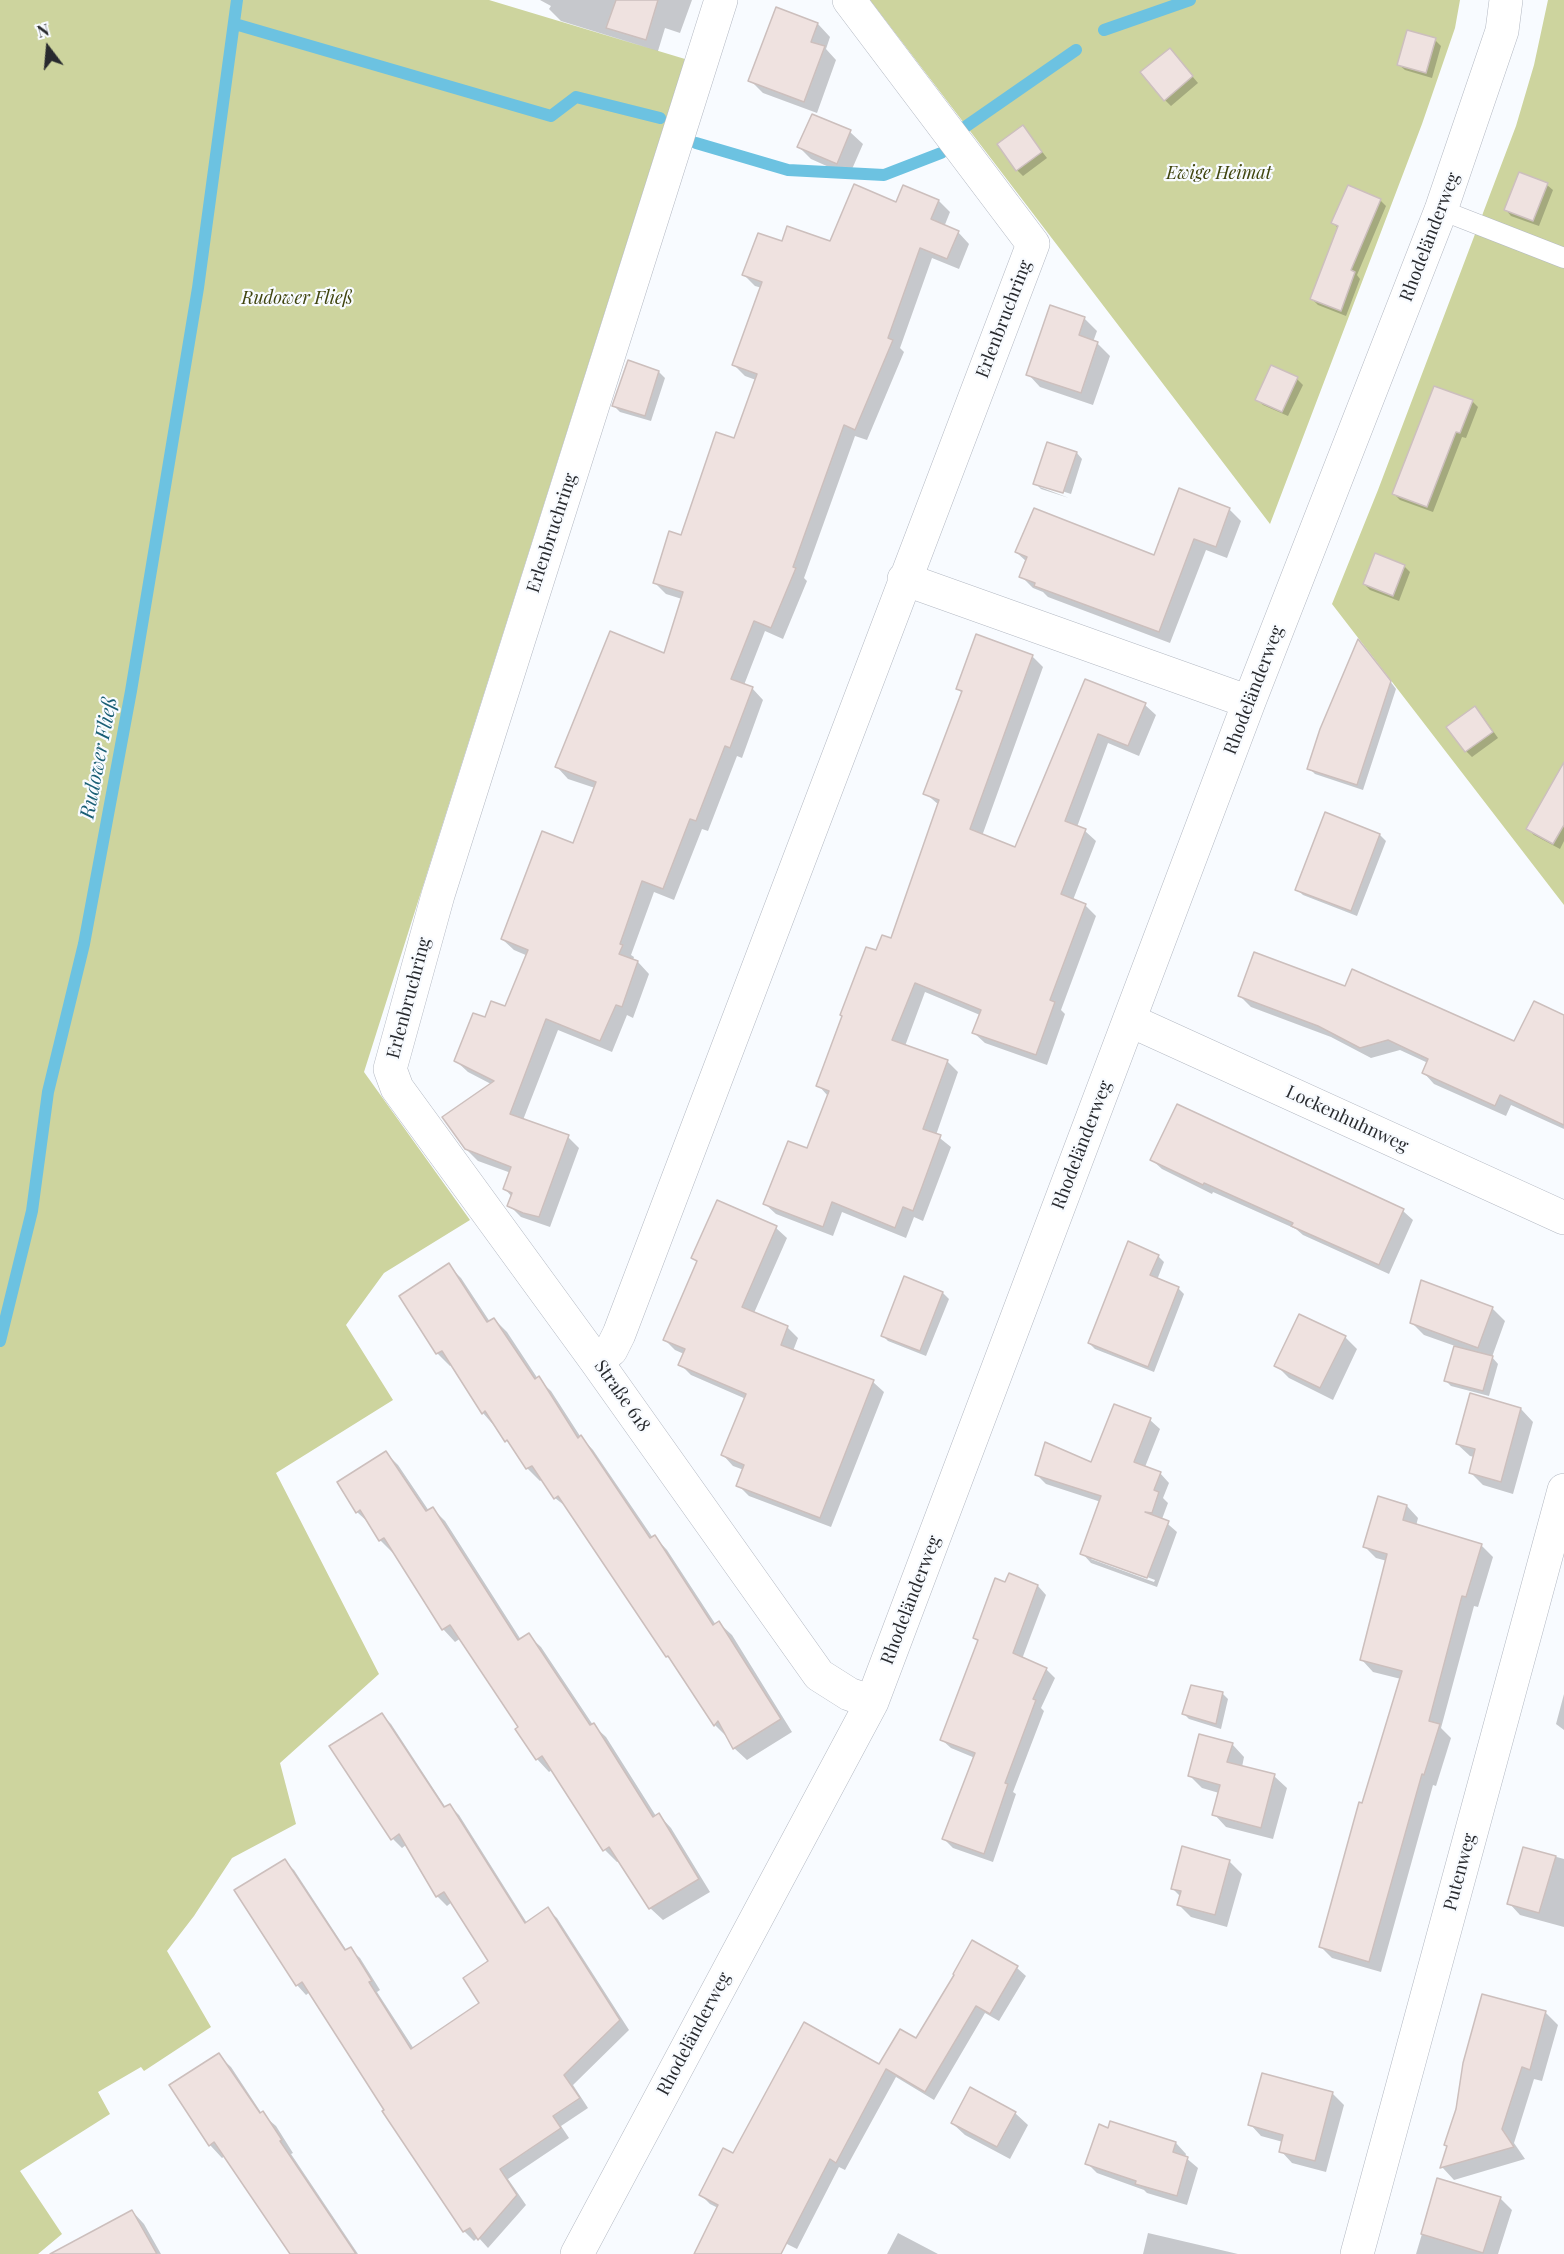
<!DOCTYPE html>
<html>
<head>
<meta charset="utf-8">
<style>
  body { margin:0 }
  #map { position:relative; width:1564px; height:2254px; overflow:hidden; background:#f8fbff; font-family:"Playfair Display",serif }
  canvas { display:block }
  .north { position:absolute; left:18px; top:18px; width:60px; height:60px; -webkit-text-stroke:4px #f8fbff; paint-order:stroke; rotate:344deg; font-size:16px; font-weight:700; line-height:24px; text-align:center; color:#282a2e }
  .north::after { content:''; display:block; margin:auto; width:21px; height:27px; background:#282a2e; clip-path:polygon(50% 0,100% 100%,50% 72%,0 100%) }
</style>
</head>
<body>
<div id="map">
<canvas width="1564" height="2254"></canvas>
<div class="north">N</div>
</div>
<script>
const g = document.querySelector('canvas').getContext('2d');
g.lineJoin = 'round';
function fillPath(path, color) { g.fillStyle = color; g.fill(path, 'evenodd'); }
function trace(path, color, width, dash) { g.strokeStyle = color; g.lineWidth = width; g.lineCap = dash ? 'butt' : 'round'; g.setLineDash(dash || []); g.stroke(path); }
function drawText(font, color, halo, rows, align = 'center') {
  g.font = font + ' "Playfair Display",serif'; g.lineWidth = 4.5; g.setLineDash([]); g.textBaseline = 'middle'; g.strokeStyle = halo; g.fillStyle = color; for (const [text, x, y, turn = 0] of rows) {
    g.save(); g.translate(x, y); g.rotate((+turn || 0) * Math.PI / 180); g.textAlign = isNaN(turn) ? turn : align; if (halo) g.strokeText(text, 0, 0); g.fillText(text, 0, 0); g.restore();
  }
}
const green = new Path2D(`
  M 0,0 L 489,0 L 685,59 L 364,1072 L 470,1220 L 384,1273 L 346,1325 L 393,1400 L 276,1473 L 379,1674 L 280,1763 L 296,1824 L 232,1858 L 194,1916 L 167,1951 L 211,2027 L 144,2071 L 141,2067 L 98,2092 L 110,2114 L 20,2171 L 62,2234 L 38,2254 L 0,2254 Z
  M 870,0 L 1460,0 L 1455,28 L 1422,124 L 1270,524 Z
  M 1548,0 L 1564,0 L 1564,905 L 1332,604 L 1378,490 L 1516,126 L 1534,65 Z`);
const shadow = new Path2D(`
  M 540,0 L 692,0 L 680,33 L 665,28 L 658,51 L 561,21 L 549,9 L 551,6 Z
  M 818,24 L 830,37 L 826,49 L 836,60 L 817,113 L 763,93 L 750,80 Z
  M 1435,40 L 1441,46 L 1432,78 L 1405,70 L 1399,65 Z
  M 1175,56 L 1198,83 L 1171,106 L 1165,100 Z
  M 1023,127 L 1047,158 L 1023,176 L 1017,170 Z
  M 850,132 L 863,144 L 849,176 L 811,159 L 799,147 Z
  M 1547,185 L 1553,190 L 1539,226 L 1511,216 L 1506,210 Z
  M 1380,200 L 1386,206 L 1357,275 L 1360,279 L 1346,316 L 1318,305 L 1312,299 L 1339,229 L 1333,223 Z
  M 939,201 L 950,212 L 944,227 L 958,232 L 969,244 L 959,269 L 932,258 L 900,348 L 904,352 L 867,440 L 855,436 L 804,578 L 807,581 L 783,639 L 765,631 L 744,685 L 752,688 L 763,700 L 742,758 L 737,756 L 708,831 L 702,829 L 674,900 L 654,892 L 631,955 L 634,957 L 633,960 L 638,962 L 649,974 L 633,1018 L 627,1015 L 612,1052 L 558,1030 L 523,1120 L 568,1137 L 579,1148 L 550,1227 L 521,1217 L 509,1205 L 512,1197 L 505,1189 L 511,1173 L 478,1161 L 466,1149 L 491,1084 L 468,1072 L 456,1061 L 486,1019 L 506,1008 L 528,956 L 514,950 L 502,939 L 574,845 L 595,788 L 568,779 L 557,767 L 665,655 L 682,599 L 666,594 L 654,582 L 682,537 L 734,439 L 756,380 L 745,376 L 734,365 L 762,288 L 755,286 L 744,275 L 783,243 L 831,243 L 897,204 Z
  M 1084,318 L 1097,331 L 1093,342 L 1097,343 L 1110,356 L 1093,405 L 1040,387 L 1028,374 Z
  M 629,362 L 659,372 L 665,378 L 651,421 L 620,412 L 614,406 Z
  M 1297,379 L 1303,385 L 1288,416 L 1263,405 L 1257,399 Z
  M 1472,401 L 1478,407 L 1466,438 L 1462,437 L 1433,512 L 1400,500 L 1394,494 Z
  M 1077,453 L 1082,459 L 1071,494 L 1040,484 L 1040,487 L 1069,498 L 1041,489 L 1035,483 Z
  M 1229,509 L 1241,521 L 1227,558 L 1206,550 L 1170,643 L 1048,597 L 1043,592 L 1033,588 L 1021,576 L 1027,562 L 1016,552 L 1154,557 Z
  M 1404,566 L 1410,572 L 1399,601 L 1370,590 L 1364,584 Z
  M 1364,646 L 1396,689 L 1363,790 L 1315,774 L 1309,768 Z
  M 1032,656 L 1043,667 L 982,836 L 1016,849 L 1086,681 L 1145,705 L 1156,715 L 1139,756 L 1108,743 L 1077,827 L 1085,831 L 1096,841 L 1073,900 L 1085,905 L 1096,916 L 1061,1010 L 1065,1014 L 1047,1065 L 985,1043 L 974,1033 L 980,1015 L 925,992 L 905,1046 L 947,1061 L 958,1072 L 936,1135 L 951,1147 L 923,1221 L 914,1217 L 906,1238 L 842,1212 L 833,1236 L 776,1214 L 765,1204 L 808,1150 L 828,1096 L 818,1085 L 877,952 L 892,940 L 939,805 L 925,793 L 962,693 L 958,689 Z
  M 1481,714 L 1498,738 L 1472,757 L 1466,751 Z
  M 1564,810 L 1564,841 L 1560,849 L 1534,835 L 1528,829 Z
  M 1380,835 L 1386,841 L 1357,916 L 1303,895 L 1297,889 Z
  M 1346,988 L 1515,1043 L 1564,1016 L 1564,1129 L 1511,1105 L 1506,1116 L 1434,1084 L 1424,1073 L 1428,1063 L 1400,1050 L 1371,1058 L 1331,1037 L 1251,1007 L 1240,996 Z
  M 1178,1106 L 1403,1211 L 1413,1220 L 1389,1274 L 1303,1235 L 1296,1229 L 1213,1192 L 1212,1194 L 1162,1169 L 1152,1160 Z
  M 776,1228 L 787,1238 L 754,1313 L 787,1327 L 798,1338 L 793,1351 L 873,1382 L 884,1392 L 831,1527 L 749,1496 L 738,1485 L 744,1470 L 733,1466 L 723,1455 L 746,1399 L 691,1375 L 680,1364 L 684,1354 L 675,1350 L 665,1340 L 698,1263 L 693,1258 Z
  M 1158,1256 L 1164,1262 L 1157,1280 L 1178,1288 L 1184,1294 L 1154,1372 L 1095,1349 L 1089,1343 Z
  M 448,1265 L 461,1278 L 490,1322 L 494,1319 L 507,1332 L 538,1379 L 551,1391 L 580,1436 L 593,1450 L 653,1538 L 655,1537 L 667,1550 L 716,1625 L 719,1623 L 732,1635 L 792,1732 L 747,1760 L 734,1748 L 728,1738 L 715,1725 L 677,1666 L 667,1656 L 569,1509 L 555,1498 L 543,1479 L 540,1481 L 527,1468 L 516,1451 L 483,1413 L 453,1364 L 450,1366 L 437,1353 L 401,1296 Z
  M 905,1278 L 943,1293 L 949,1299 L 926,1356 L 888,1341 L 882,1335 Z
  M 1492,1308 L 1505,1321 L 1492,1357 L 1498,1364 L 1489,1396 L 1451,1386 L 1445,1380 L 1455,1346 L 1424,1335 L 1411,1322 Z
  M 1345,1337 L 1357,1349 L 1333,1400 L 1289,1378 L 1276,1365 Z
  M 1115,1406 L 1150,1420 L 1160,1429 L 1145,1467 L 1160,1473 L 1169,1483 L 1163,1498 L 1168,1503 L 1162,1519 L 1177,1532 L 1157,1587 L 1091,1563 L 1082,1553 L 1101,1502 L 1046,1484 L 1036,1474 L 1092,1464 ZM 1091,1556 L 1155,1580 L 1154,1582 L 1091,1559 Z
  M 1521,1409 L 1533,1422 L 1513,1494 L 1483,1485 L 1470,1472 L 1474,1457 L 1470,1456 L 1457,1444 Z
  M 386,1453 L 398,1465 L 429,1511 L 433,1509 L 445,1521 L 521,1640 L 528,1635 L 541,1647 L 593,1725 L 606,1737 L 656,1816 L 659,1815 L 671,1828 L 710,1892 L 663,1920 L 650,1908 L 620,1861 L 617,1862 L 605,1850 L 552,1770 L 549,1772 L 537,1759 L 520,1728 L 461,1638 L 455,1642 L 443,1629 L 394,1552 L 393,1553 L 380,1540 L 370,1524 L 357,1512 Z
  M 1407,1506 L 1418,1518 L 1416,1526 L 1481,1545 L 1493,1557 L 1478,1607 L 1474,1606 L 1441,1728 L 1451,1738 L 1436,1786 L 1433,1785 L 1381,1972 L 1332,1958 L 1321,1947 L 1401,1679 L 1373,1672 L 1362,1660 L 1387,1561 L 1376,1558 L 1365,1547 Z
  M 1006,1584 L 1038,1586 L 1046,1595 L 1022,1659 L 1046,1669 L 1055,1678 L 1041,1708 L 1044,1711 L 1013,1792 L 1016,1794 L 993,1862 L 953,1848 L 944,1839 L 975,1758 L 951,1748 L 942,1740 L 979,1642 L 974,1638 Z
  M 1222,1693 L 1228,1699 L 1221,1729 L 1189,1719 L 1183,1713 Z
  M 1564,1694 L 1564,1730 L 1556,1724 Z
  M 382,1715 L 391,1724 L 446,1808 L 449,1805 L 459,1815 L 527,1923 L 547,1909 L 557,1918 L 629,2030 L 573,2085 L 588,2108 L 561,2126 L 569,2138 L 508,2179 L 526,2205 L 488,2248 L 478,2237 L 474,2241 L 464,2231 L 384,2111 L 386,2110 L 310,1992 L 306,1995 L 297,1985 L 284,1861 L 294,1870 L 347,1951 L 350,1949 L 360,1958 L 380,1990 L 377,1992 L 414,2049 L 481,2004 L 490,1962 L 452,1902 L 447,1906 L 437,1896 L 406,1845 L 402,1848 L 393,1839 L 332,1746 Z
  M 1232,1744 L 1244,1757 L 1242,1767 L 1274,1776 L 1287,1788 L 1273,1839 L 1226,1827 L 1214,1814 L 1219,1793 L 1202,1788 L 1190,1776 Z
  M 1524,1848 L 1564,1859 L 1564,1927 L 1520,1915 L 1509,1903 Z
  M 1229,1861 L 1242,1874 L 1227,1927 L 1191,1917 L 1178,1904 L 1181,1897 L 1172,1888 Z
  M 1017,1968 L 1026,1976 L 999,2021 L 985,2013 L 934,2100 L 896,2077 L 845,2170 L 839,2167 L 797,2249 L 765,2233 L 753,2254 L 695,2254 L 718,2208 L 710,2204 L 701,2195 L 734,2155 L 880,2066 Z
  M 1545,2012 L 1558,2025 L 1542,2081 L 1534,2079 L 1514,2143 L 1525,2159 L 1454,2180 L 1442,2167 L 1448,2148 L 1445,2145 Z
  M 218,2055 L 231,2067 L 262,2114 L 276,2126 L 293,2153 L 291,2154 L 358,2254 L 292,2254 L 225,2156 L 222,2158 L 210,2145 L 171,2086 Z
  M 1333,2094 L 1344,2105 L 1326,2172 L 1292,2163 L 1281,2151 L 1283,2142 L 1261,2136 L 1250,2124 Z
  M 1015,2113 L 1028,2125 L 1010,2159 L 965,2135 L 952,2123 Z
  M 1111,2123 L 1176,2143 L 1186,2154 L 1185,2157 L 1198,2168 L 1187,2205 L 1147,2193 L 1144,2190 L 1097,2173 L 1087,2163 L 1109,2130 Z
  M 1438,2180 L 1500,2198 L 1512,2210 L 1498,2254 L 1416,2254 Z
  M 132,2211 L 144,2224 L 161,2254 L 89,2254 Z
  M 898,2233 L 938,2254 L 887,2254 Z
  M 1148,2233 L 1238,2254 L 1143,2254 Z`);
const stream = new Path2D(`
  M 235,24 L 551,116 L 576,97 L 660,118
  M 1104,30 L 1190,0
  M 965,127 L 1076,50
  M 696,143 L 788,170 L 884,175 L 941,153
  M 0,1341 L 32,1211 L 48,1092 L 84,944 L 131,691 L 198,288 L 237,0`);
const building = new Path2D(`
  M 616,0 L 658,0 L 646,40 L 606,28 Z
  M 776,7 L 818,23 L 811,42 L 825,46 L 804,102 L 748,81 Z
  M 1407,30 L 1436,38 L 1426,73 L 1397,65 Z
  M 1170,48 L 1193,76 L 1164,101 L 1140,72 Z
  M 812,114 L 851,130 L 837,164 L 797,147 Z
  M 1023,125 L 1042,152 L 1016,171 L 997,144 Z
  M 1519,172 L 1548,183 L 1533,221 L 1504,210 Z
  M 854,184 L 896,202 L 903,185 L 939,200 L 931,219 L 959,231 L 947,259 L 920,248 L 888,338 L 893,340 L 855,430 L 844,425 L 793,567 L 796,568 L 771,628 L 754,621 L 731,679 L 753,687 L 730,748 L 725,746 L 696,821 L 690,819 L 663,889 L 642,881 L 620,944 L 623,945 L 619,954 L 638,961 L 622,1007 L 616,1005 L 600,1041 L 546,1019 L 510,1114 L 569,1135 L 539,1217 L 523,1213 L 507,1206 L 512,1193 L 503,1189 L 511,1167 L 465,1149 L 442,1117 L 494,1081 L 454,1061 L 473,1013 L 485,1017 L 491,1001 L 505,1006 L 528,950 L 501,939 L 542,831 L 573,843 L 596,782 L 555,767 L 610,631 L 664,653 L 683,592 L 653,583 L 669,531 L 681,535 L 716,432 L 734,438 L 757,374 L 732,365 L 762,282 L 742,275 L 758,233 L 782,241 L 787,226 L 830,241 Z
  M 1348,185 L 1381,199 L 1351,270 L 1355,272 L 1341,311 L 1310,299 L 1338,226 L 1331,223 Z
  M 1050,305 L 1085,317 L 1079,335 L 1098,342 L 1081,393 L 1026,375 Z
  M 628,360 L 659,371 L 645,416 L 612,406 Z
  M 1271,365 L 1298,377 L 1282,412 L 1255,400 Z
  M 1434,386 L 1473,400 L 1460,433 L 1456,432 L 1427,507 L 1392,494 Z
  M 1047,442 L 1077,452 L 1063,493 L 1033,484 Z
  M 1179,488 L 1230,508 L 1216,547 L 1194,539 L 1159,632 L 1034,586 L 1035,583 L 1019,577 L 1027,557 L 1015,552 L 1034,508 L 1154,555 Z
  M 1375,553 L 1405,565 L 1393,596 L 1363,584 Z
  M 976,634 L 1033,655 L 970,829 L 1015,847 L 1085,679 L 1146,703 L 1128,746 L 1098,734 L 1065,821 L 1086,829 L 1061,894 L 1086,904 L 1050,1000 L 1055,1002 L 1036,1055 L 972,1033 L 981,1010 L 915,983 L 892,1040 L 948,1060 L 923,1129 L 941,1135 L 922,1187 L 913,1211 L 903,1207 L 895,1228 L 832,1202 L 823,1227 L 763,1204 L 788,1141 L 807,1148 L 829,1091 L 816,1086 L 842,1016 L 840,1015 L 866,947 L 876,950 L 882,935 L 891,938 L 939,800 L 923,794 L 962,691 L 956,689 Z
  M 1358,639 L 1391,681 L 1357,785 L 1307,769 L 1320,729 Z
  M 1475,706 L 1493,732 L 1465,752 L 1446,727 Z
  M 1564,762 L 1564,825 L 1553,844 L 1526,829 Z
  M 1325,812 L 1380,834 L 1351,911 L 1295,890 Z
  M 1254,952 L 1345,986 L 1352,969 L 1514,1041 L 1534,1001 L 1564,1015 L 1564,1125 L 1500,1095 L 1495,1106 L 1422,1073 L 1428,1059 L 1388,1040 L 1360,1048 L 1318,1026 L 1238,996 Z
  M 1177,1104 L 1404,1209 L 1379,1265 L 1291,1226 L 1293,1223 L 1204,1183 L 1203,1185 L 1150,1160 Z
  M 717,1200 L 777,1226 L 742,1307 L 788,1326 L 781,1345 L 874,1380 L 820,1518 L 736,1486 L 744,1465 L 721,1455 L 746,1394 L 678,1365 L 685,1349 L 663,1340 L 697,1261 L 691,1258 Z
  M 1128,1241 L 1159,1255 L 1150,1275 L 1179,1287 L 1148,1367 L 1088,1343 Z
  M 449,1263 L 487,1322 L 494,1318 L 535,1379 L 539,1376 L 578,1438 L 581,1435 L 650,1538 L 655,1535 L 713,1625 L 719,1621 L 781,1719 L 733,1749 L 718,1721 L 714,1726 L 668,1656 L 666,1657 L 558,1496 L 554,1499 L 532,1466 L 526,1469 L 507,1440 L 505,1442 L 485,1411 L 482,1414 L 442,1351 L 436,1354 L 399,1296 Z
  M 904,1276 L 943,1292 L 920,1351 L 881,1336 Z
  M 1421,1280 L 1493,1307 L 1478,1348 L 1410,1323 Z
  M 1299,1314 L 1346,1336 L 1320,1388 L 1274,1366 Z
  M 1454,1346 L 1493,1356 L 1483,1391 L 1444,1381 Z
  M 1470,1393 L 1521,1408 L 1501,1482 L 1469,1473 L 1475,1449 L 1456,1444 Z
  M 1114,1404 L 1151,1418 L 1134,1462 L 1161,1472 L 1154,1490 L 1159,1492 L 1152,1513 L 1145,1512 L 1169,1521 L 1147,1578 L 1080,1554 L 1101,1496 L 1035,1475 L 1045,1442 L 1091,1462 Z
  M 386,1451 L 426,1511 L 433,1507 L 518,1640 L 529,1633 L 590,1725 L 594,1723 L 653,1817 L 659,1813 L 699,1879 L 649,1909 L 609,1847 L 603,1851 L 542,1756 L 536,1760 L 515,1729 L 518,1727 L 450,1625 L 442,1630 L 384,1538 L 379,1541 L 360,1510 L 356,1513 L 337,1482 Z
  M 1378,1496 L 1407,1505 L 1403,1520 L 1482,1544 L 1466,1597 L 1462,1596 L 1429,1721 L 1440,1724 L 1424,1775 L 1422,1774 L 1369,1962 L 1319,1947 L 1359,1802 L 1362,1803 L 1402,1671 L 1360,1660 L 1387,1554 L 1363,1547 Z
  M 1009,1573 L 1038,1585 L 1013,1653 L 1047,1668 L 1033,1699 L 1036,1700 L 1005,1783 L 1008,1784 L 984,1854 L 942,1839 L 975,1753 L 940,1740 L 978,1640 L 973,1638 L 995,1578 L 1005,1582 Z
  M 1191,1685 L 1223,1692 L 1216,1724 L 1182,1714 Z
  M 382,1713 L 444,1807 L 450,1804 L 525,1923 L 548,1907 L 620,2020 L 564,2075 L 580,2098 L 553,2116 L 561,2128 L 500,2169 L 517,2195 L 478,2240 L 470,2228 L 463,2232 L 382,2111 L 384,2110 L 302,1982 L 296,1986 L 234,1890 L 285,1859 L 345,1950 L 351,1947 L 372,1981 L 369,1982 L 411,2049 L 479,2003 L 463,1978 L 488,1961 L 444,1892 L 436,1897 L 399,1834 L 391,1840 L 329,1746 Z
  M 1199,1734 L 1233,1743 L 1227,1762 L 1275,1774 L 1261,1828 L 1212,1815 L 1220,1785 L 1188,1776 Z
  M 1182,1846 L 1230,1860 L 1215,1915 L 1177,1905 L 1181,1891 L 1171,1889 Z
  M 1523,1847 L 1556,1856 L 1539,1913 L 1507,1904 Z
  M 972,1940 L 1018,1966 L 990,2014 L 976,2006 L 925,2092 L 886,2069 L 836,2163 L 830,2159 L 781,2254 L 694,2254 L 718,2205 L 699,2195 L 723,2148 L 733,2153 L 804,2022 L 879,2064 L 900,2029 L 916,2038 L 954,1975 L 953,1974 Z
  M 1482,1994 L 1546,2011 L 1530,2070 L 1522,2067 L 1502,2129 L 1514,2147 L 1440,2168 L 1447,2146 L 1444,2145 L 1456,2109 L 1463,2063 Z
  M 219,2053 L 260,2113 L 263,2111 L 282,2140 L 280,2141 L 356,2254 L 290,2254 L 214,2142 L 209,2146 L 169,2085 Z
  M 1262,2073 L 1333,2092 L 1315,2161 L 1279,2152 L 1283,2135 L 1248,2125 Z
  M 970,2087 L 1016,2112 L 997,2147 L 951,2123 Z
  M 1110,2121 L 1176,2142 L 1173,2152 L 1188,2157 L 1177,2196 L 1135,2184 L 1136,2181 L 1085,2164 L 1099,2124 L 1108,2128 Z
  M 1437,2178 L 1501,2197 L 1483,2253 L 1421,2234 Z
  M 132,2210 L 157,2254 L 50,2254 Z`);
const lane = new Path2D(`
  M 1441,210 L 1564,258`);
const street = new Path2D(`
  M 721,0 L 438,895 L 390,1069 L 397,1088 L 596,1361 L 819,1675 L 849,1694 L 872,1702
  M 904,579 L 1249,702
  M 1129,1020 L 1564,1218
  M 596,1361 L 611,1350 L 619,1334 L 1033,244 L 849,0
  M 577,2254 L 872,1702 L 1249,702 L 1441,210 L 1502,31 L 1506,0
  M 1357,2254 L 1564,1490`);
const parkNames = [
  ["Ewige Heimat",1219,173],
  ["Rudower Fließ",297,298]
];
const streetNames = [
  ["Rhodeländerweg",1430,237,-69],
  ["Erlenbruchring",1004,319,-69],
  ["Erlenbruchring",552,533,-72],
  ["Rhodeländerweg",1254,690,-69],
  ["Erlenbruchring",409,998,-75],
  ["Lockenhuhnweg",1347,1119,25],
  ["Rhodeländerweg",1082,1145,-69],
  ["Straße 618",622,1396,55],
  ["Rhodeländerweg",911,1600,-69],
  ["Putenweg",1460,1872,-75],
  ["Rhodeländerweg",694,2034,-62]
];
const waterNames = [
  ["Rudower Fließ",99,758,-79]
];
fillPath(green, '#cdd49e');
fillPath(shadow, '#0003');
trace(stream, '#6cc2e1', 12);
fillPath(building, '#efe2e0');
trace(building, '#ccbfbd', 1.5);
trace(lane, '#b4b9c3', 21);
trace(street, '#b4b9c3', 34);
trace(lane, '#fff', 20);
trace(street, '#fff', 33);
drawText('italic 18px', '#40450f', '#f8fbff', parkNames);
drawText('18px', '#282a2e', '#f8fbff', streetNames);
drawText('italic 20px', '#1a5f75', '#f8fbff', waterNames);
</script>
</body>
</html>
